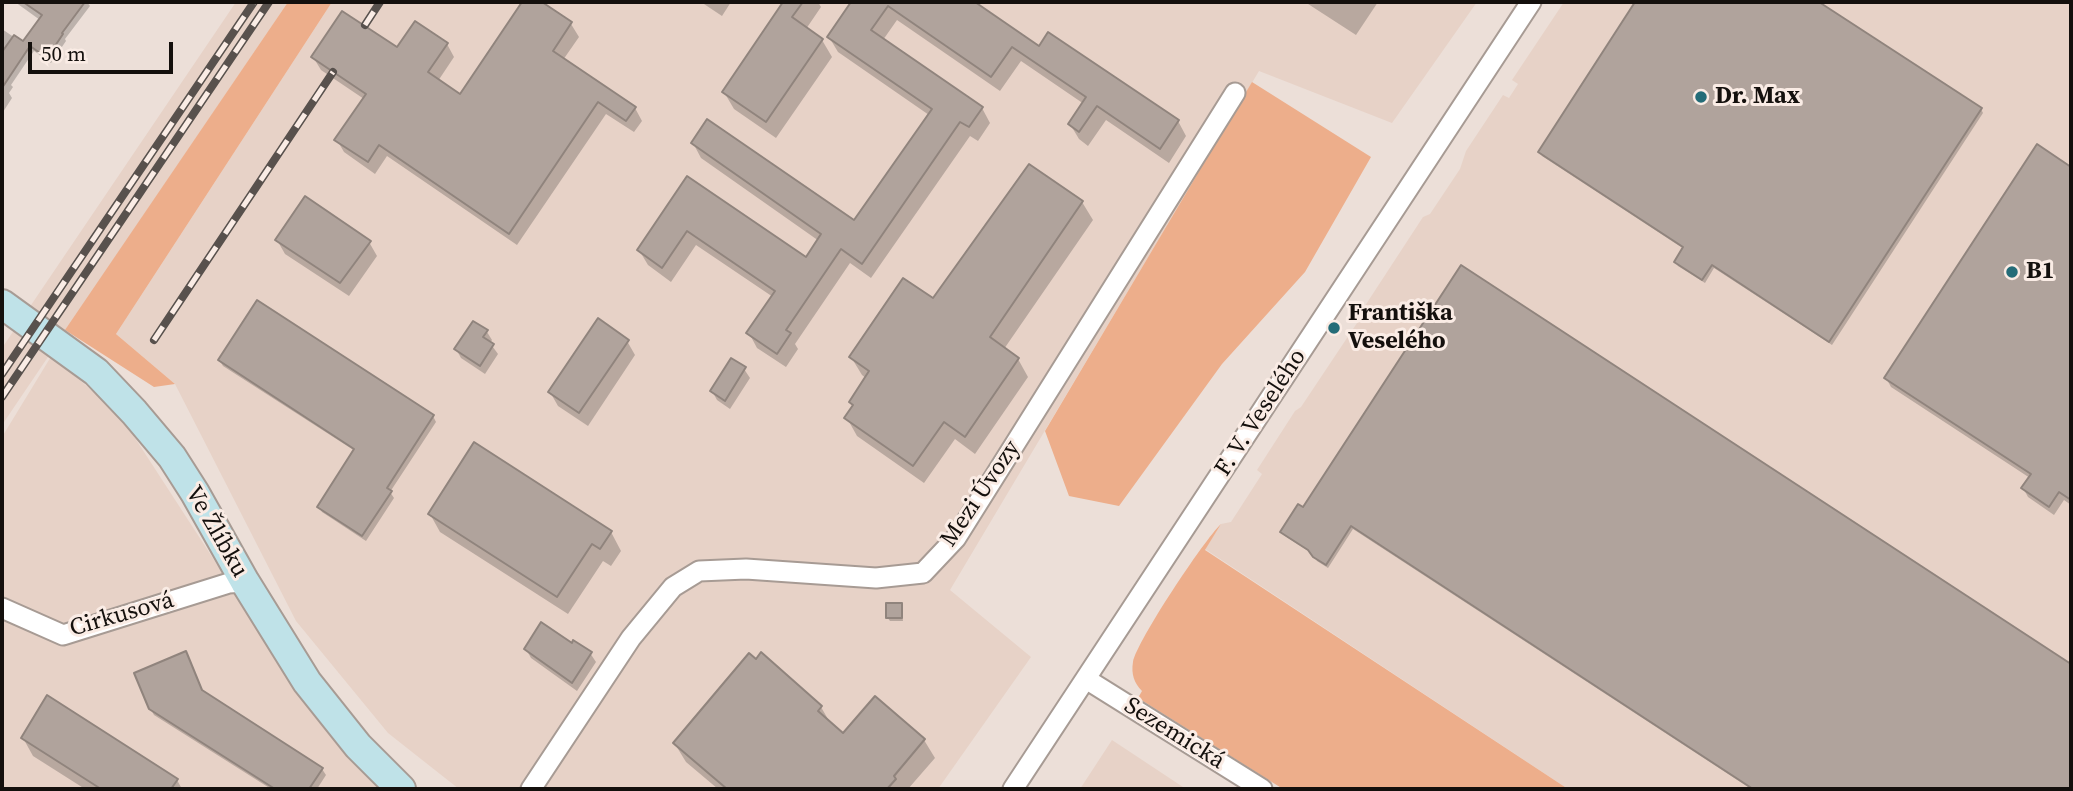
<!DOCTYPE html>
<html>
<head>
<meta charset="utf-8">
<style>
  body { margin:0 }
  #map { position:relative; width:2073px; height:791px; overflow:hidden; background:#ecdfd8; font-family:"Source Serif 4",serif }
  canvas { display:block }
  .frame { position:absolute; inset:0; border:4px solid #14100d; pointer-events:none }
  .scale { position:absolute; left:28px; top:42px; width:145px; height:32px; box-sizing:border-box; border:4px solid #14100d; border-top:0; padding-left:9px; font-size:21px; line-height:24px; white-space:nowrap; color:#14100d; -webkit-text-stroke:5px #faece5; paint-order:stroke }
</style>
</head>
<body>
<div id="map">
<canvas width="2073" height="791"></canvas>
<div class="frame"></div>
<div class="scale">50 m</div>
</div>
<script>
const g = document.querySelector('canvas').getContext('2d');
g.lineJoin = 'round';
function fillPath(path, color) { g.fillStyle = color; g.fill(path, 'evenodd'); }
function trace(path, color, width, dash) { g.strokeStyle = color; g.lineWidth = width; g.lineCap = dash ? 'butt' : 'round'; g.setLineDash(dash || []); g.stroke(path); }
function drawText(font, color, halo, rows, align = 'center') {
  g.font = font + ' "Source Serif 4",serif'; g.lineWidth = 6; g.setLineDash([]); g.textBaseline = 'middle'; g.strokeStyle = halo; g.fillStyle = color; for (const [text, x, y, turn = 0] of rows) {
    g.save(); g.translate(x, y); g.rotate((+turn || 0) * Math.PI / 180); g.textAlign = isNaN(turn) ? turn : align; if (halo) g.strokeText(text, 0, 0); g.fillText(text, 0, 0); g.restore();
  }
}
const built = new Path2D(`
  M 236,2 L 288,2 L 2,425 L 2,348 Z
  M 332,2 L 1477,2 L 1392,123 L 1259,71 L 950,590 L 1031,657 L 938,789 L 459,789 L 388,733 L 296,621 L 175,384 L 116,334 Z
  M 1564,2 L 2071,2 L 2071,789 L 1568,789 L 1205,549 L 1221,524 L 1231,522 L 1242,505 L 1262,474 L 1257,470 L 1295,411 L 1301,407 L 1359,320 L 1359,315 L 1423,217 L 1430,214 L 1460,169 L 1466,151 L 1503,95 L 1509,98 L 1518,84 L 1512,80 Z
  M 52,355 L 122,418 L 229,583 L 281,670 L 384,789 L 2,789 L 2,437 Z
  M 1112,740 L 1186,789 L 1080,789 Z`);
const green = new Path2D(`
  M 288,2 L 332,2 L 116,334 L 175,384 L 154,387 L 65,330 Z
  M 1252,82 L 1371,157 L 1305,272 L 1222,364 L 1119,506 L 1069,496 L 1045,431 Z
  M 1221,524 L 1205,550 L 1568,789 L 1283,789 L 1138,698 L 1142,691 C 1134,683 1131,674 1133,662 C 1137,641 1204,540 1221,524 Z`);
const shadow = new Path2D(`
  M 15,2 L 87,2 L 90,6 L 65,39 L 66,41 L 51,63 L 34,51 L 11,85 L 13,87 L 9,93 L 12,98 L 3,112 L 2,29 L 24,44 L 40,20 Z
  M 525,2 L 539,2 L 571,24 L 579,37 L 563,60 L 635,108 L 642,121 L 634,132 L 606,114 L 517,245 L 387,156 L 375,174 L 344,152 L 337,140 L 364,99 L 321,70 L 313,57 L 447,44 L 454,57 L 438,81 L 460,96 Z
  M 701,2 L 731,2 L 722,16 Z
  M 784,2 L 818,2 L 821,7 L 806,29 L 822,40 L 832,57 L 776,138 L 734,109 L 724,92 Z
  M 854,2 L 972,2 L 1039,48 L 1178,121 L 1186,136 L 1169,163 L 1106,120 L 1088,146 L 1079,139 L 1070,124 L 1084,104 L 1021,61 L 1000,91 L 897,20 L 883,40 L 982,108 L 990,123 L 978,141 L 970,136 L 871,278 L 850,263 L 795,344 L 798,349 L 786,367 L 757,348 L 749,333 L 773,297 L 696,245 L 671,282 L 648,265 L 639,250 L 687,179 L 806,259 L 819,241 L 701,158 L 693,143 L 854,223 L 929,115 L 838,52 L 829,37 Z
  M 1305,2 L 1378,2 L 1356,35 Z
  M 1637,2 L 1816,2 L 1981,109 L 1983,113 L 1832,345 L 1714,268 L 1705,283 L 1678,266 L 1676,262 L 1684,249 L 1542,156 L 1540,152 Z
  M 2037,146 L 2071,168 L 2071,505 L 2064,500 L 2054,515 L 2028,497 L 2023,488 L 2030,478 L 1891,387 L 1886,378 Z
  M 1082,202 L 1093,220 L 1004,349 L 1018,359 L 1028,377 L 975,454 L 955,439 L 924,483 L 857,436 L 847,418 L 854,408 L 851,403 L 867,379 L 862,375 L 851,357 Z
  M 277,240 L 369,242 L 377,256 L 349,296 L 285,254 Z
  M 1462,267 L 2071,666 L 2071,789 L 1751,789 L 1353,529 L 1328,568 L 1317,561 L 1313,554 L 1285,536 L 1282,532 L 1303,510 Z
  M 487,332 L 492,340 L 490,343 L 498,354 L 485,374 L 461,358 L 456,349 Z
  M 627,341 L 635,355 L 588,426 L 558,406 L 550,392 Z
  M 220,361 L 433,416 L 436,422 L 390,492 L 394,498 L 366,541 L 322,512 L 319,507 L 355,451 L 223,366 Z
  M 744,369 L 750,378 L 730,409 L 717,400 L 712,391 Z
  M 430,514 L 611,532 L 621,551 L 611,566 L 603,561 L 568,614 L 440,532 Z
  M 901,605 L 903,621 L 890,621 L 887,617 Z
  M 572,645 L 590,653 L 596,662 L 577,691 L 531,658 L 526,649 Z
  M 202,693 L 322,769 L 326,775 L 317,789 L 271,789 L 154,715 L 150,708 Z
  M 821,707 L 832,726 L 843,736 L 924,740 L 935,758 L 908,789 L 718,789 L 686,762 L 675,744 Z
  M 23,738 L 177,780 L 182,789 L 85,789 L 33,756 Z`);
const building = new Path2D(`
  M 23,2 L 85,2 L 62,33 L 63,34 L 47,58 L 30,46 L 2,88 L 2,52 L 14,35 L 23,41 L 42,15 Z
  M 522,2 L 542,2 L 572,22 L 553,51 L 636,107 L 626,121 L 598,102 L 509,234 L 379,145 L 368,162 L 334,140 L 366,94 L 311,57 L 342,11 L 397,47 L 415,21 L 448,43 L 428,72 L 460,94 Z
  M 783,2 L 803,2 L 792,17 L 823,39 L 766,122 L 722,92 Z
  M 851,2 L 975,2 L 1039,46 L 1048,32 L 1179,120 L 1160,149 L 1097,106 L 1079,132 L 1068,124 L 1086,97 L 1012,47 L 991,77 L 888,6 L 871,30 L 983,107 L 969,127 L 960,122 L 862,264 L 841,249 L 786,330 L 791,333 L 777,354 L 746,333 L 775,291 L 687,231 L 662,268 L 637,250 L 687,176 L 806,257 L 821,234 L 691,143 L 707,119 L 854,220 L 932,109 L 827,37 Z
  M 1635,2 L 1819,2 L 1982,108 L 1829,342 L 1712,265 L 1702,280 L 1674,262 L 1683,247 L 1538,152 Z
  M 2037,144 L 2071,167 L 2071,500 L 2059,492 L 2049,507 L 2021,488 L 2031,474 L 1884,378 Z
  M 1029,164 L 1083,201 L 990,337 L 1019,358 L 965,437 L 944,422 L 913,466 L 844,418 L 853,405 L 849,402 L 869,371 L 849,357 L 903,278 L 933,298 Z
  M 305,196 L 371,241 L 340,283 L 275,240 Z
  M 1461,265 L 2071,664 L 2071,789 L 1753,789 L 1351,526 L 1326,565 L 1313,557 L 1308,550 L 1280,532 L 1298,504 L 1303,507 Z
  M 257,300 L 434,415 L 387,488 L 392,491 L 362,536 L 317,507 L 354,449 L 218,360 Z
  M 598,318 L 629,340 L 579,413 L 548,392 Z
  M 473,321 L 488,330 L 483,337 L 494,344 L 480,366 L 454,349 Z
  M 731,358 L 746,367 L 725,401 L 710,391 Z
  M 474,442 L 612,531 L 600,549 L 592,544 L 557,597 L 428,514 Z
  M 886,603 L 902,603 L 902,618 L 886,618 Z
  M 541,622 L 572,643 L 573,640 L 592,652 L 572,683 L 524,649 Z
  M 186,651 L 202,690 L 323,768 L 309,789 L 275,789 L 149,709 L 134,673 Z
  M 761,652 L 822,706 L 818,711 L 843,733 L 875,696 L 925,739 L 894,776 L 896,779 L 887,789 L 727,789 L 673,743 L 749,653 L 756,659 Z
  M 47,695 L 178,779 L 171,789 L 101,789 L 21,738 Z`);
const street = new Path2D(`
  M 2,608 L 63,635 L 229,583 L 245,582
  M 1086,679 L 1262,789
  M 531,789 L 631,638 L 673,587 L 699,571 L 746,569 L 876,578 L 923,573 L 956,538 L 1235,93
  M 1013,789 L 1531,2`);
const secondary = new Path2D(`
  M 2,304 L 96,372 L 134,412 L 172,457 L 195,493 L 245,582 L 307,682 L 358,746 L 401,789`);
const rail = new Path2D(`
  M 365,25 L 380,2
  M 154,340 L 333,72
  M 2,374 L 254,2
  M 2,397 L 269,2`);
const markers = [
  [1701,97,7,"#246c78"],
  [2012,272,7,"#246c78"],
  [1334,328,7,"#246c78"]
];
const poiNames = [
  ["Dr. Max",1715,97],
  ["B1",2026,272],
  ["Františka",1348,314],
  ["Veselého",1348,342]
];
const streetNames = [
  ["F. V. Veselého",1261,413,-57],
  ["Mezi Úvozy",981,494,-56],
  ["Ve Žlíbku",216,532,60],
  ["Cirkusová",122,615,-16],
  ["Sezemická",1174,734,32]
];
fillPath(built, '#e7d2c7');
fillPath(green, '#edae8b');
fillPath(shadow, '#0003');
fillPath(building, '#b0a39c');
trace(building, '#90847d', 2);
trace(street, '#a79b94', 23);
trace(secondary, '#a79b94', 32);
trace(street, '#fff', 19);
trace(secondary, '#bfe2e8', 28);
trace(rail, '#58514d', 8);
trace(rail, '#faece5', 5, [16]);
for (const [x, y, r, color] of markers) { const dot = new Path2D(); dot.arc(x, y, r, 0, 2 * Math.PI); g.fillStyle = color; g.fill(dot); trace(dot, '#faece5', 2.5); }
drawText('bold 24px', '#14100d', '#faece5', poiNames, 'left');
drawText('24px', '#14100d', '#faece5', streetNames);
</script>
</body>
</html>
